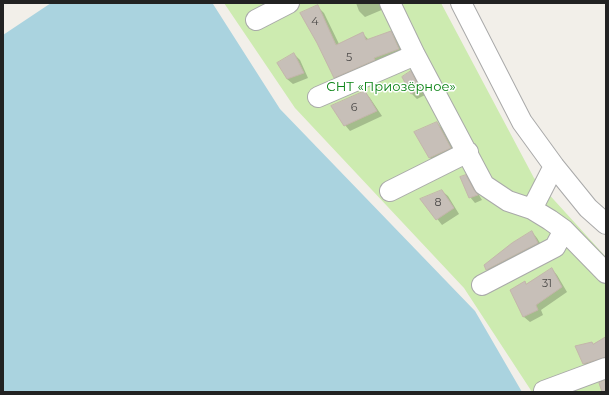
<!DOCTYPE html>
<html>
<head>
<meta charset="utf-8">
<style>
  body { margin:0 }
  #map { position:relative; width:609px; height:395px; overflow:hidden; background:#f2efe9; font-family:Montserrat,sans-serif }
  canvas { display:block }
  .frame { position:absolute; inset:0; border:4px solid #222; pointer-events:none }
</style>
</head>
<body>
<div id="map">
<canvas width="609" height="395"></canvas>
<div class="frame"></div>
</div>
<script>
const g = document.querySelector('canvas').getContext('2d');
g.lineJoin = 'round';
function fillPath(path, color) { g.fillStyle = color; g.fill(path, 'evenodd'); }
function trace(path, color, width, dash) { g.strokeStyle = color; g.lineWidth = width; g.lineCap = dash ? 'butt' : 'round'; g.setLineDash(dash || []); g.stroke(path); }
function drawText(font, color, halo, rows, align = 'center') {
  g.font = font + ' Montserrat,sans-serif'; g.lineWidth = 3; g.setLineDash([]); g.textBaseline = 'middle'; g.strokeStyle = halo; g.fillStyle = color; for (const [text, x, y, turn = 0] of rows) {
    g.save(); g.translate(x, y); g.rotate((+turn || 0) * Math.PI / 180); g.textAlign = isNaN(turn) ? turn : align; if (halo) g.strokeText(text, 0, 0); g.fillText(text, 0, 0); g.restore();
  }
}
const grass = new Path2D(`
  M 224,3 L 441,3 L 534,178 L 606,257 L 606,392 L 532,392 L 464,288 L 295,108 Z`);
const water = new Path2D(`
  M 51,3 L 213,4 L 280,109 L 475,311 L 522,392 L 3,392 L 3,35 Z`);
const shadow = new Path2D(`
  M 356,3 L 384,3 L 384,9 L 365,17 L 359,11 Z
  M 317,6 L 324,13 L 339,44 L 362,33 L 369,40 L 390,32 L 397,39 L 406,56 L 341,84 L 335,77 Z
  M 294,54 L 300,60 L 308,78 L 293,84 L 287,79 Z
  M 411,73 L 416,78 L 425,95 L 417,99 L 412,94 L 403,77 Z
  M 365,92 L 370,98 L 382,116 L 350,131 L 345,125 Z
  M 437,123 L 445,131 L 458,156 L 438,166 L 430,158 L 416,133 Z
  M 465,176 L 471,182 L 482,200 L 475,203 L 470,197 Z
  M 442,191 L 448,196 L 459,214 L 442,225 L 422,199 Z
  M 532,232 L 537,238 L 543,248 L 492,275 L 487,270 Z
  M 552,269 L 557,275 L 567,292 L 541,310 L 543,315 L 530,322 L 524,317 L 512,290 L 525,282 L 527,285 Z
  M 592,343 L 594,345 L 606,343 L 606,363 L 590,369 L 584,364 Z`);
const building = new Path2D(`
  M 318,5 L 336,45 L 363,32 L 366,40 L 391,31 L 399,49 L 374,58 L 375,60 L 334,78 L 317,43 L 300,13 Z
  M 294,53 L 304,73 L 287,79 L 277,63 Z
  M 411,71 L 420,89 L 411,94 L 402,77 Z
  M 365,91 L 377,111 L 344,126 L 331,106 Z
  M 437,122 L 451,148 L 429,158 L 414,132 Z
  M 466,175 L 474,190 L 478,195 L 469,198 L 460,177 Z
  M 442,190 L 454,208 L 436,220 L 420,199 Z
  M 532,231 L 538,243 L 486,270 L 484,265 L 512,243 Z
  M 552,268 L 562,287 L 536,305 L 538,310 L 523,317 L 510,290 L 525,281 L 526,284 Z
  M 606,337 L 606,357 L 583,364 L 575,346 L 592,342 L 593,344 Z
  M 606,380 L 606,392 L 602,392 L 599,383 Z`);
const minor = new Path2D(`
  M 390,3 L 415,55 L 484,185 L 508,201 L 532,209 L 550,220 L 564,230 L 606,273
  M 461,3 L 522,122 L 554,166 L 588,208 L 606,224
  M 256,20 L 289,3
  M 318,97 L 415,55
  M 390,191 L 468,152
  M 532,209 L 554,166
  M 482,285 L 555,247 L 564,230
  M 544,391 L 606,368`);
const numberNames = [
  ["4",315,22],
  ["5",349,58],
  ["6",354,108],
  ["8",438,203],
  ["31",547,284]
];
const parkNames = [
  ["СНТ «Приозёрное»",391,87]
];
fillPath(grass, '#cdebb0');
fillPath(water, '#aad3df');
fillPath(shadow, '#0003');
fillPath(building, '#c7bfb8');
trace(building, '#c4b6ab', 1);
trace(minor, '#a9a9a9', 22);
trace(minor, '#fff', 20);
drawText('11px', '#4b4948', null, numberNames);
drawText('13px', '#0c8416', '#fff', parkNames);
</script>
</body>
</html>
